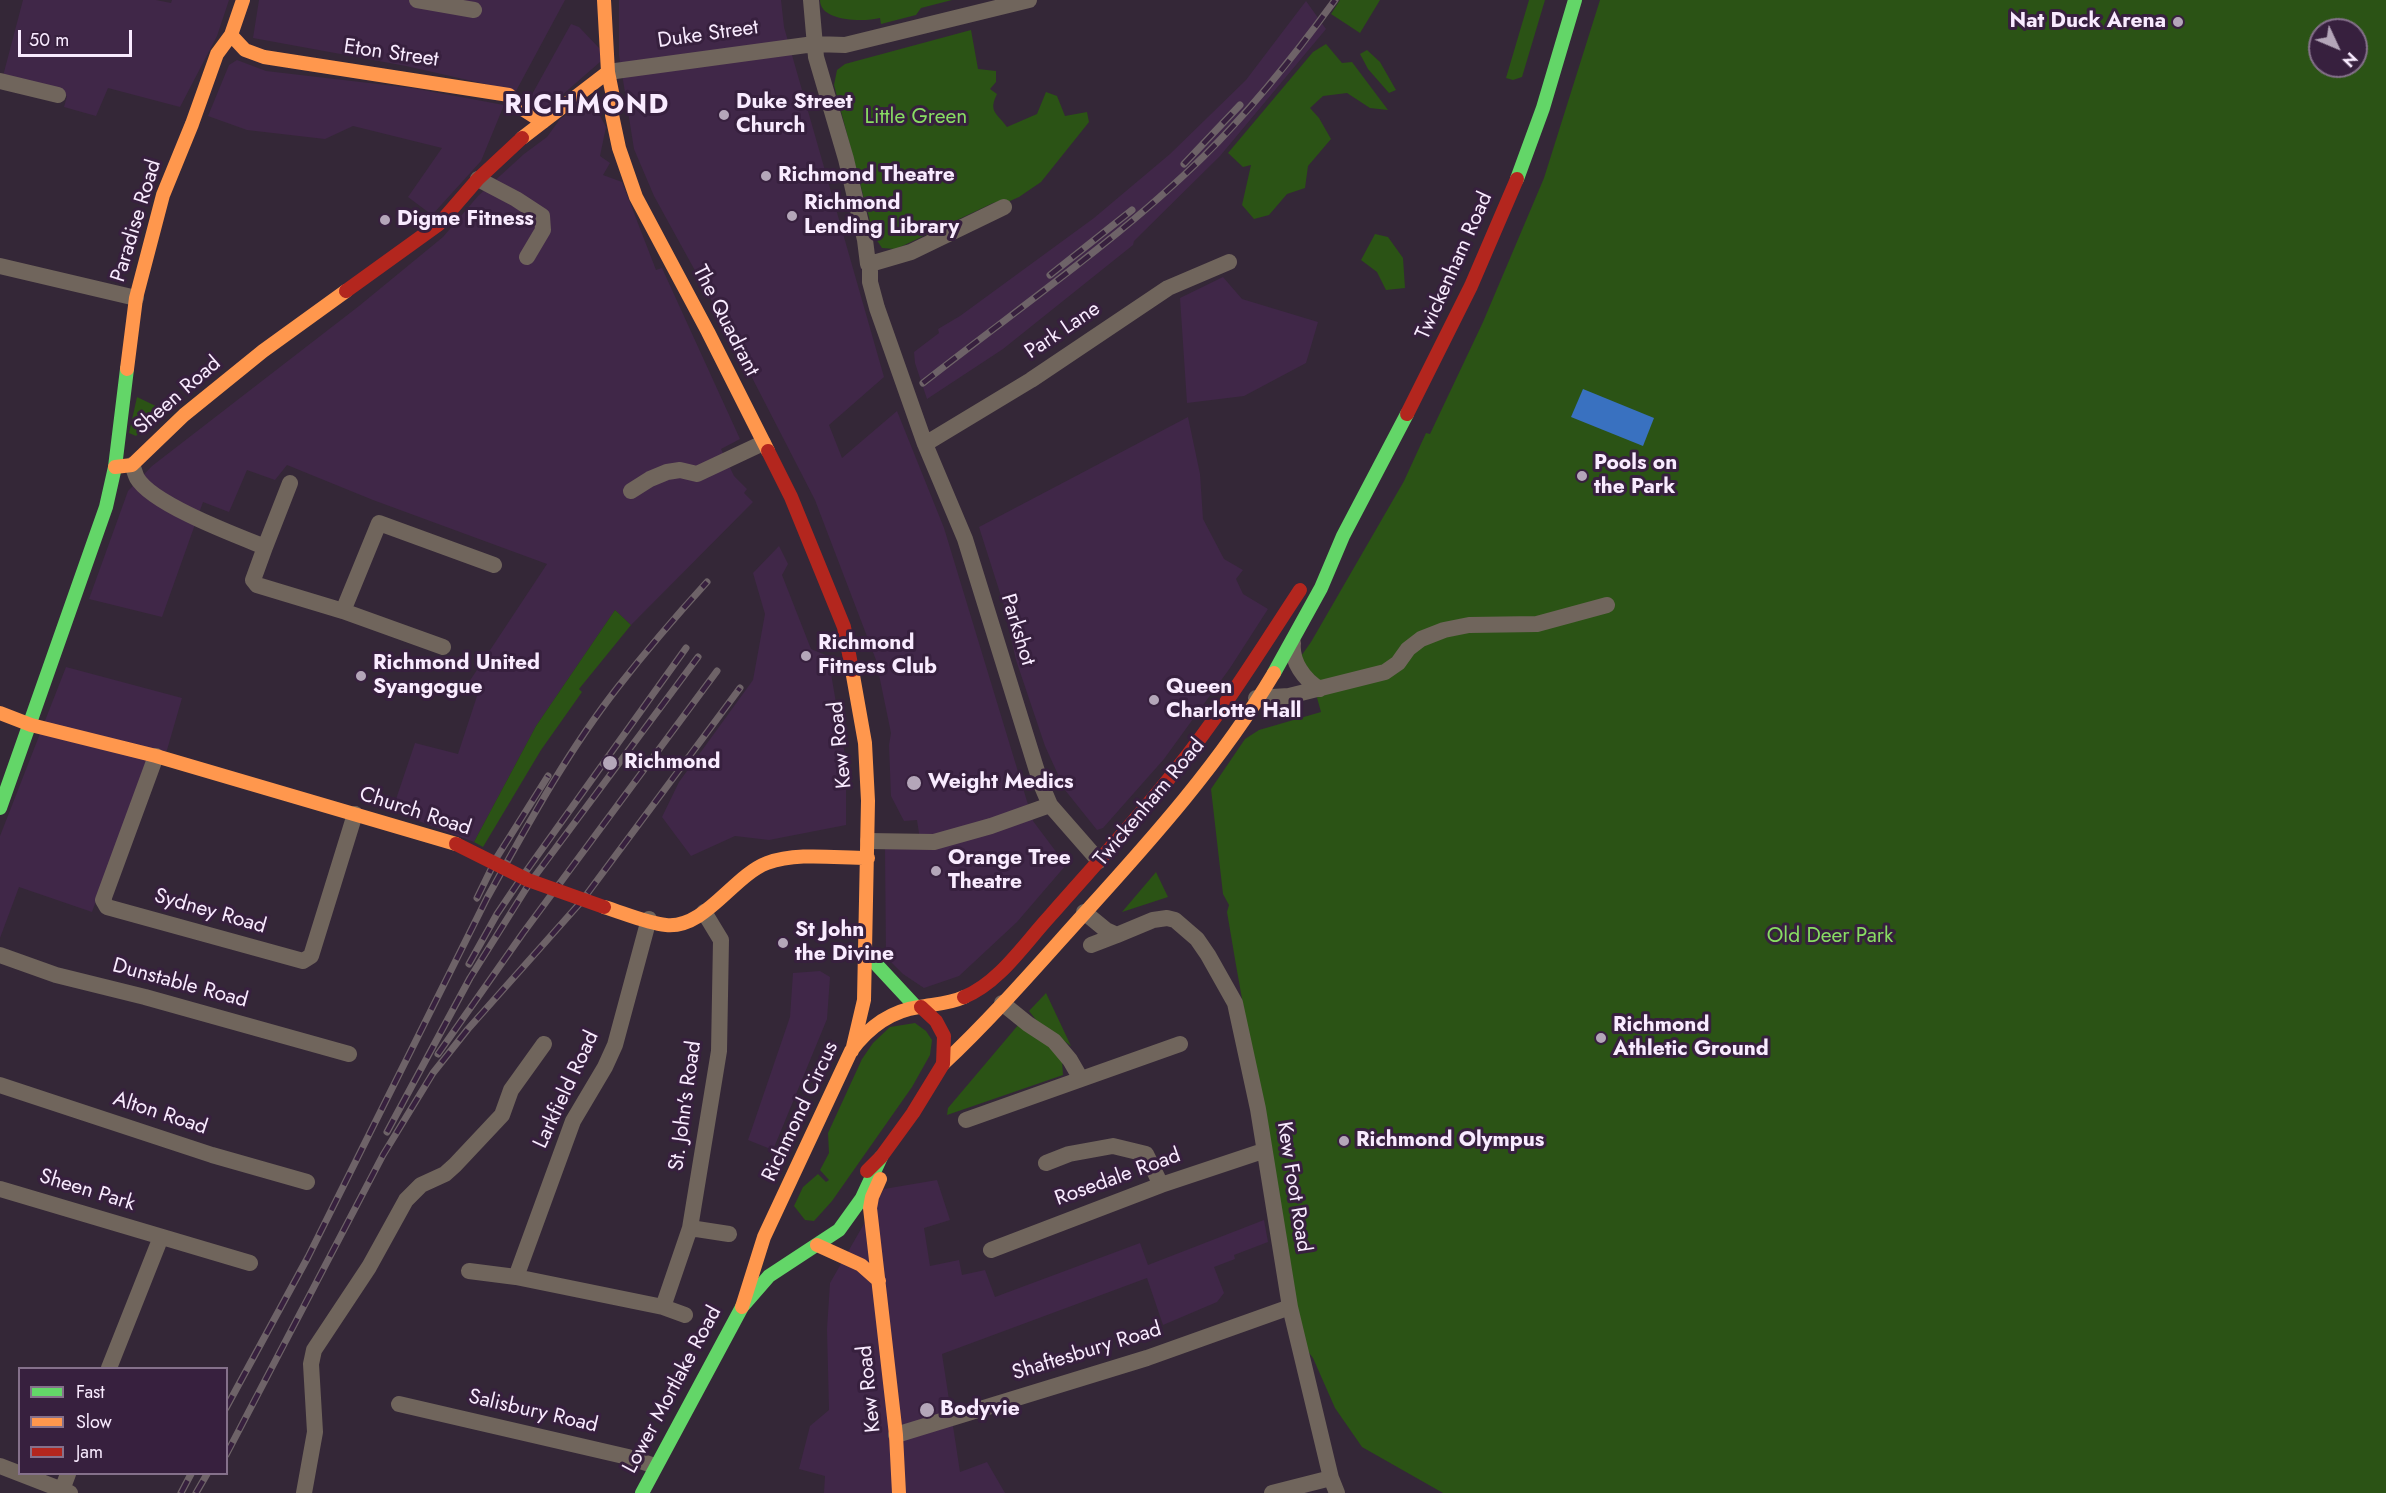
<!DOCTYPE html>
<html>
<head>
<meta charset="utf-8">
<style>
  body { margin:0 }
  #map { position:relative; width:2386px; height:1493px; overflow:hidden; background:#342737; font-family:Jost,sans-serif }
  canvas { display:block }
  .legend { position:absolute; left:18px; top:1367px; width:210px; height:108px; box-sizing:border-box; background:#37203e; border:2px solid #85718b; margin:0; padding:8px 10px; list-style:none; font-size:18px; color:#f9ebff }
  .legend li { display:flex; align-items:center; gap:12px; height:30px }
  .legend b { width:30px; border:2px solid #85718b }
  .north { position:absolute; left:2308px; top:18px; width:60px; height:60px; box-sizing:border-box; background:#37203e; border:2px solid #85718b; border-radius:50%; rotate:134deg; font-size:16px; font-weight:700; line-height:24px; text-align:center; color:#f9ebff }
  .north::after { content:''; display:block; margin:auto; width:21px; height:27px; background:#b4a6b9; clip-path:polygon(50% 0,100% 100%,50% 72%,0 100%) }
  .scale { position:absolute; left:18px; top:30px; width:114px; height:27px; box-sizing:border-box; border:3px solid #f9ebff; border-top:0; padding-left:8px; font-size:18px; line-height:21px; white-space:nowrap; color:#f9ebff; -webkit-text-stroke:4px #37203e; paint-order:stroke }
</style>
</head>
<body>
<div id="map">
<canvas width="2386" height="1493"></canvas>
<ul class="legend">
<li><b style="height:8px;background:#63d668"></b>Fast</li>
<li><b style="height:8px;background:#ff974d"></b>Slow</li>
<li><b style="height:8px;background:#b3261e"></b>Jam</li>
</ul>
<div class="north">N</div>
<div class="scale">50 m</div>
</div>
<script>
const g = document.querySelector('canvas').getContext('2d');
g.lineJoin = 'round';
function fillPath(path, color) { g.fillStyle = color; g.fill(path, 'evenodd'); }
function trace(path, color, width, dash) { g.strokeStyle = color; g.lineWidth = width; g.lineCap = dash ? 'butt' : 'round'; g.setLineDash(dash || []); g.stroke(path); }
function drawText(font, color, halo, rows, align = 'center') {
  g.font = font + ' Jost,sans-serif'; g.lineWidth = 6; g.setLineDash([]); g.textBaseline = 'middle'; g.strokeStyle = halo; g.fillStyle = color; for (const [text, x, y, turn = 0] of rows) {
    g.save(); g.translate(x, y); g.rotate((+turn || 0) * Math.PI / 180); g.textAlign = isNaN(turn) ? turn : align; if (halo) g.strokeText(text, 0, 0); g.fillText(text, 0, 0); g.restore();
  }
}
const built = new Path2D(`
  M 23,0 L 156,0 L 171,3 L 172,0 L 229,0 L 217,36 L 180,107 L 108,88 L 96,116 L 64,107 L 67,96 L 3,76 Z
  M 259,0 L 565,0 L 516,91 L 406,66 L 253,38 Z
  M 619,0 L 781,0 L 784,27 L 884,377 L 829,425 L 842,458 L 897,411 L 944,528 L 1033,821 L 1066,865 L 1017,922 L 959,976 L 924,988 L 903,974 L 886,957 L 885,849 L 918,847 L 919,833 L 917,820 L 904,821 L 891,796 L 889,745 L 891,733 L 876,660 L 815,500 L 726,327 L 654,196 L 634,149 L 619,55 Z
  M 1306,1 L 1326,29 L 1220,156 L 1134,241 L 1133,245 L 1003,349 L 927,399 L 915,363 L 914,352 L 939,333 L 938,329 L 960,316 L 1094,218 L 1170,154 L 1246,80 Z
  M 571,24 L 579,27 L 601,50 L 600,62 L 545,110 L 538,108 L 530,98 Z
  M 237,60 L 266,71 L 412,88 L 504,105 L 481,161 L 432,215 L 408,197 L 442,148 L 353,126 L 325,139 L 247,130 L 208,116 L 229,65 Z
  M 578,107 L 599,114 L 606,127 L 600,156 L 610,163 L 603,175 L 622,182 L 656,270 L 662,268 L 740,439 L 721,449 L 734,476 L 747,489 L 744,493 L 753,502 L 631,625 L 615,610 L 536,726 L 474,842 L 392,811 L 415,743 L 458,754 L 479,690 L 469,682 L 547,564 L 373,500 L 287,465 L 275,480 L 247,470 L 229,512 L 203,502 L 162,617 L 89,599 L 128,491 L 152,466 L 359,306 L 443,237 L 478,196 L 524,154 L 547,137 L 560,119 Z
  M 1223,277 L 1242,299 L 1318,322 L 1306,363 L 1244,396 L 1187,403 L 1180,298 Z
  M 1188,417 L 1200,474 L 1203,519 L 1224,559 L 1243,570 L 1236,579 L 1243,594 L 1268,609 L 1230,668 L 1164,759 L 1103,828 L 1097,830 L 1065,790 L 1045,746 L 1016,660 L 1007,620 L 1011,615 L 1007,615 L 979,527 Z
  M 779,546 L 788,564 L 782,575 L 811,649 L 828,656 L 846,761 L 846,825 L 769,840 L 735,836 L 691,856 L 662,817 L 679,782 L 753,680 L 765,614 L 753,573 Z
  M 66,667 L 182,698 L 167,750 L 142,775 L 92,912 L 19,887 L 0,938 L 0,836 Z
  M 820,971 L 830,977 L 827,1019 L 773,1150 L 748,1140 L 790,1017 L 793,973 Z
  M 937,1180 L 950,1220 L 924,1228 L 930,1266 L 959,1260 L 962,1275 L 985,1270 L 995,1297 L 1140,1243 L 1148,1265 L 1264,1220 L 1268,1242 L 1234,1255 L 1235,1259 L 1214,1267 L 1224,1293 L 1217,1302 L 1163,1325 L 1147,1278 L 942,1354 L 960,1472 L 987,1462 L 1005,1493 L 824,1493 L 825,1476 L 799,1469 L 810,1426 L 829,1410 L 827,1329 L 830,1283 L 884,1189 Z`);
const green = new Path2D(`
  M 820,0 L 952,0 L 921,8 L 916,15 L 881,24 L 880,18 C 864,22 820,22 820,0 Z
  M 1340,0 L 1380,0 L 1360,33 L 1331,14 Z
  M 1529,0 L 1545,0 L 1522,77 L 1513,80 L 1506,78 Z
  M 1600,0 L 2386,0 L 2386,1493 L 1443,1493 L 1362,1447 L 1335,1408 L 1313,1358 L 1304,1346 L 1236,965 L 1227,912 L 1229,905 L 1223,894 L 1211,789 L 1245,739 L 1259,730 L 1321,712 L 1311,676 L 1299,659 L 1311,642 L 1404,481 L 1426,433 L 1430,434 L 1483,322 L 1544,178 ZM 2320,30 L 2356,30 L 2356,66 L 2320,66 Z
  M 971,30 L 978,69 L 996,71 L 996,82 L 990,89 L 997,94 C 988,112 997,113 1007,127 L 1037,114 L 1046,92 L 1057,96 L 1065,116 L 1087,112 L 1089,122 L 1041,182 L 1019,197 L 1003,204 L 1002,201 L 993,203 L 896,249 L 882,248 L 874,236 L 834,85 L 837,70 L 845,64 Z
  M 1326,44 L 1342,63 L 1352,62 L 1388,110 L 1370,108 L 1347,93 L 1323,96 L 1310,108 L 1319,118 L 1331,139 L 1308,166 L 1305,188 L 1287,194 L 1269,215 L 1254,219 L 1242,205 L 1251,165 L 1243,167 L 1228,153 L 1313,52 Z
  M 1367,50 L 1380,62 L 1396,90 L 1389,93 L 1368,69 L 1360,54 Z
  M 1375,234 L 1388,237 L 1403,258 L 1405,288 L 1386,290 L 1377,272 L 1361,260 Z
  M 137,397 L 160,408 L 147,423 L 145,422 L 144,427 L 136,436 L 129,433 Z
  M 615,610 L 631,625 L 579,689 L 582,692 L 541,750 L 483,847 L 474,842 L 536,726 Z
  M 1156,872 L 1168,897 L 1122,912 Z
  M 1046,993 L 1071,1046 L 1037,1021 L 1029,1011 Z
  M 915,1023 L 926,1031 L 932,1040 L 930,1055 L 912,1087 L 832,1201 L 814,1221 L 805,1220 L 794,1206 L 803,1187 L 818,1174 L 826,1182 L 829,1180 L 820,1170 L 829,1153 L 828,1133 L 862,1059 L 873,1043 L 890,1027 Z
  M 1019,1024 L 1044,1040 L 1062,1060 L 1063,1075 L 947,1115 L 948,1108 Z`);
const water = new Path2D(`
  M 1583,389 L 1654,418 L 1643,446 L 1571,417 Z`);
const street = new Path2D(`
  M 417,0 L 474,10
  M 811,0 L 816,57 L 846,159 L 865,240 L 868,264 L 870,264 L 870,282 L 877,308 L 925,444 L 965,539 L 1041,784 L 1050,805 L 1099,861
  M 608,72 L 814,44 L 845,45 L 1029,0
  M 0,81 L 58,95
  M 478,179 L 516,199 L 542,216 L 543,230 L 527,257
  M 870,264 L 911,252 L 1004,207
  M 0,266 L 136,298
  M 925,444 L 1031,380 L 1168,288 L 1229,262
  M 132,465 C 134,469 135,474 137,478 C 152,504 235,535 265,547 L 253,580 L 257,585 L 343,611
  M 631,491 L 650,479 L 667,472 L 680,470 L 697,474 L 763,443
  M 265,547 L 290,483
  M 1293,643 C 1291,661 1304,680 1320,689
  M 443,647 L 343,611 L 379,523 L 494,565
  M 1256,698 L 1289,696 L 1385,672 L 1398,663 L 1408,649 L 1421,639 L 1444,630 L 1469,625 L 1537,624 L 1607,605
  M 156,756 L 103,900 L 107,907 L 303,961 L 311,956 L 355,814
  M 868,841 L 934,842 L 991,826 L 1050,805
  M 1084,912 L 1106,930 L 1117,935 L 1153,920 L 1167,918 L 1175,920 L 1197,939 L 1208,955 L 1235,1003 L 1258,1109 L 1290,1307 L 1331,1478 L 1337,1493
  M 649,919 L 615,1045 L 605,1067 L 573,1121 L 516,1277 L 663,1307 L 685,1315
  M 1091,945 L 1117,935
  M 0,955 L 56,975 L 145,997 L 349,1054
  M 1002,1003 L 1028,1024 L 1054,1041 L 1070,1060 L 1081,1079
  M 0,1085 L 212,1155 L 307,1182
  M 966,1120 L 1180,1044
  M 1046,1163 L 1069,1154 L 1113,1146 L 1146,1154 L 1161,1185
  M 0,1189 L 250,1263
  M 690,1228 L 729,1234
  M 991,1250 L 1161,1185 L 1263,1151
  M 469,1271 L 516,1277
  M 663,1307 L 690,1228 L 719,1051 L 721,940 L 704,912
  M 109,1368 L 161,1237
  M 399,1404 L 628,1457 L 655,1466
  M 896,1435 L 1147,1358 L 1290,1307
  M 0,1466 L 70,1493
  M 62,1490 L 68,1474
  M 304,1493 L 315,1432 L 311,1364 L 314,1350 L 369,1267 L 406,1200 L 421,1185 L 445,1174 L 455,1165 L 502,1115 L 511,1090 L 544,1044
  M 1272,1493 L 1331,1478`);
const fast = new Path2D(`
  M 1517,179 L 1543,108 L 1575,0
  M 1274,673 L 1321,588 L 1343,536 L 1407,414
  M 0,808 L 106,507 L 115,467 L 127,369
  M 864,951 L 916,1007
  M 642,1493 L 742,1307 L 769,1276 L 839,1230 L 862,1198 L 881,1157`);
const slow = new Path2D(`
  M 604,0 L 608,72 L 614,102 L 612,115 L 619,148 L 636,197 L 708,332 L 768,451
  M 231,35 L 245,50 L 264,57 L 509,95 L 524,110 L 543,122
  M 522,138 L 608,72
  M 127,369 L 136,298 L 163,195 L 192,124 L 217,54 L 231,35 L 243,0
  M 115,467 L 132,465 L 184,415 L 263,351 L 346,291
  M 852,670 L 865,743 L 868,801 L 864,1000 L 852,1051
  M 0,713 L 31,725 L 156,756 L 456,844
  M 604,907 C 624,913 646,923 666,925 C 705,929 733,876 767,863 C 797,852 836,858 868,858
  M 943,1064 C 993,1017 1037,966 1083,915 C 1152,839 1221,762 1274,673
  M 880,1179 L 872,1197 L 870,1208 L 896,1435 L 899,1493
  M 817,1245 L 861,1265 L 879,1281
  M 742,1307 L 764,1237 L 851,1051 C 868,1028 890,1011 919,1007 C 935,1004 949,1004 964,997`);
const jam = new Path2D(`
  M 346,291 L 439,224 L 478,179 L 522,138
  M 1407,414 L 1471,286 L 1517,179
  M 768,451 L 791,497 L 844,627 L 852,670
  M 964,997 C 999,983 1025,943 1050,916 C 1092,868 1136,821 1175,771 C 1221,714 1260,651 1300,590
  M 867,1171 L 881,1157 L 913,1113 L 943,1064 L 944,1036 L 936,1021 L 921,1007`);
const rail = new Path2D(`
  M 1184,164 L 1240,105
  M 1050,275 L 1132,210
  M 923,383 C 1017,309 1117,241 1203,157 C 1252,109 1295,55 1335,0
  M 477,898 L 497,857 L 548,776
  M 469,964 L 497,914 L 522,877 L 686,648
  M 438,1054 L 523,933 L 717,671
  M 387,1132 L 470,978 L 529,884 L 698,657
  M 226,1408 L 308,1257 L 487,898 C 527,826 567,752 618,687 C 646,651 676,616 707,582
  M 226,1455 L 383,1155 L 433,1073 L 468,1029 L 581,902 L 740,688
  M 181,1493 L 191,1474
  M 196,1493 L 207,1474`);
const jamBridge = new Path2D(`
  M 456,844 L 528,880 L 604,907`);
const markers = [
  [2178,22,6,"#b4a6b9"],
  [724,115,6,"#b4a6b9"],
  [766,176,6,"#b4a6b9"],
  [792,216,6,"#b4a6b9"],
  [385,220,6,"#b4a6b9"],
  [1582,476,6,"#b4a6b9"],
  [806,656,6,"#b4a6b9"],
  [361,676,6,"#b4a6b9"],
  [1154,700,6,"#b4a6b9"],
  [610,763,8,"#b4a6b9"],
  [914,783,8,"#b4a6b9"],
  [936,871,6,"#b4a6b9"],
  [783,943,6,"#b4a6b9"],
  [1601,1038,6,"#b4a6b9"],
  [1344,1141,6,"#b4a6b9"],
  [927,1410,8,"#b4a6b9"]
];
const poiNames = [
  ["Nat Duck Arena",2166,22,"right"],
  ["Duke Street",736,103],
  ["Church",736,127],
  ["Richmond Theatre",778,176],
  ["Richmond",804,204],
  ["Lending Library",804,228],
  ["Digme Fitness",397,220],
  ["Pools on",1594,464],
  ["the Park",1594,488],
  ["Richmond",818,644],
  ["Fitness Club",818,668],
  ["Richmond United",373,664],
  ["Syangogue",373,688],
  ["Queen",1166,688],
  ["Charlotte Hall",1166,712],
  ["Richmond",624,763],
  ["Weight Medics",928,783],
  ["Orange Tree",948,859],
  ["Theatre",948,883],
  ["St John",795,931],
  ["the Divine",795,955],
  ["Richmond",1613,1026],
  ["Athletic Ground",1613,1050],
  ["Richmond Olympus",1356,1141],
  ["Bodyvie",940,1410]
];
const streetNames = [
  ["Duke Street",708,35,-8],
  ["Eton Street",391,54,8],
  ["Paradise Road",137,221,-73],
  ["Twickenham Road",1455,266,-66],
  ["The Quadrant",725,321,63],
  ["Park Lane",1063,331,-34],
  ["Sheen Road",178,396,-41],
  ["Parkshot",1017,630,73],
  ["Kew Road",841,745,-96],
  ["Twickenham Road",1150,803,-50],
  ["Church Road",415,812,18],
  ["Sydney Road",210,912,16],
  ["Dunstable Road",180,984,15],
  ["Larkfield Road",567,1090,-65],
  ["St. John's Road",686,1106,-82],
  ["Richmond Circus",801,1112,-65],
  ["Alton Road",160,1114,18],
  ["Rosedale Road",1118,1178,-20],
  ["Kew Foot Road",1293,1187,81],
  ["Sheen Park",87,1191,17],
  ["Shaftesbury Road",1087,1352,-17],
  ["Kew Road",870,1389,-96],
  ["Lower Mortlake Road",673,1390,-62],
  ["Salisbury Road",533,1412,13]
];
const parkNames = [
  ["Little Green",916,118],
  ["Old Deer Park",1830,937]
];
const districtNames = [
  ["RICHMOND",587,106]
];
fillPath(built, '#402748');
fillPath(green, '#2b5315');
fillPath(water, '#3971c0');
trace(street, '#70655c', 16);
trace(fast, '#63d668', 14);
trace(slow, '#ff974d', 14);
trace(jam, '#b3261e', 14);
trace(rail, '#6e6368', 7);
trace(rail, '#37203e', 4.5, [14]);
trace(jamBridge, '#b3261e', 14);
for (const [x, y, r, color] of markers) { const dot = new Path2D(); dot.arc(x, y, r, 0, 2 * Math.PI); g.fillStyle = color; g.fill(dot); trace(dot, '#37203e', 2); }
drawText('bold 21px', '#f9ebff', '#37203e', poiNames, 'left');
drawText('21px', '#f9ebff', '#37203e', streetNames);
drawText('21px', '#88dd63', '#37203e', parkNames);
g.letterSpacing = '1.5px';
drawText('bold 27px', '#f9ebff', '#37203e', districtNames);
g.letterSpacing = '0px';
</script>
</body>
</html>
